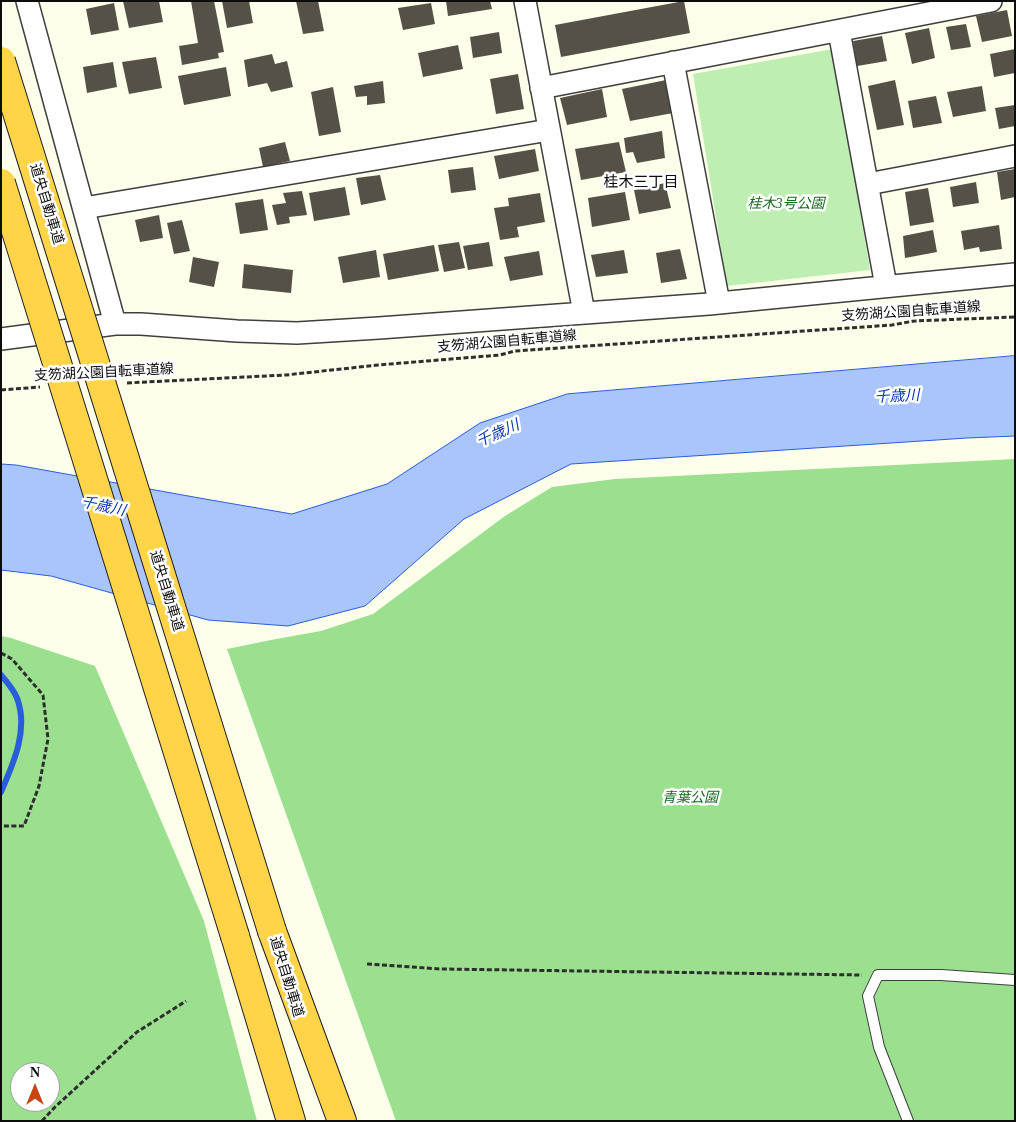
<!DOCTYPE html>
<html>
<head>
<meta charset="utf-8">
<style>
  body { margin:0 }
  #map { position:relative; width:1016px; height:1122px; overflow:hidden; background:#fdffeb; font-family:"Times New Roman",serif }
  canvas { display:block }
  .frame { position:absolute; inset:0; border:2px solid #0c0c0c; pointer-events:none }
  .north { position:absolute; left:10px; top:1062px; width:50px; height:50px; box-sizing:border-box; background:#fff; border:1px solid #9e9e9e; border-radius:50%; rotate:0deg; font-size:14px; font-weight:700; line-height:20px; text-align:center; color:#0c0c0c }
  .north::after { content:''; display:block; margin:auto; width:18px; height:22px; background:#ca4516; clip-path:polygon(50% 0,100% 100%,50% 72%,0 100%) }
</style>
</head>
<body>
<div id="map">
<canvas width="1016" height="1122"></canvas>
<div class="frame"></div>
<div class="north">N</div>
</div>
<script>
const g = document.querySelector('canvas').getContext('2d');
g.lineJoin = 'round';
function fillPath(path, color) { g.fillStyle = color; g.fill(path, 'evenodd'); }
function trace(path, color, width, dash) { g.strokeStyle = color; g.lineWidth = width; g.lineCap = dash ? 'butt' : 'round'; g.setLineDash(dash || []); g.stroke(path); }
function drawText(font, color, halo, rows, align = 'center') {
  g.font = font + ' "Times New Roman","Noto Sans JP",serif'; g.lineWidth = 5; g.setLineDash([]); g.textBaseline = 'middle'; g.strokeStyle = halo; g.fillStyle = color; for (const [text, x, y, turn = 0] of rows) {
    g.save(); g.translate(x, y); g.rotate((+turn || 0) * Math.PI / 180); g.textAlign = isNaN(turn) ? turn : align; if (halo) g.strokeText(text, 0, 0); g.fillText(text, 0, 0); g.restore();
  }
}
const green = new Path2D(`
  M 833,49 L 870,270 L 727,286 L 693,74 Z`);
const forest = new Path2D(`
  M 1015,459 L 1015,1121 L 396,1121 L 227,649 L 271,640 L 321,631 L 373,614 L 505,516 L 552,487 L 615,479 Z
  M 1,636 L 11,638 L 95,666 L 204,921 L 257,1121 L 1,1121 ZM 20,1072 L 50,1072 L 50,1102 L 20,1102 Z`);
const water = new Path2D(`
  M 1015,356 L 1015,436 L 967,438 L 571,464 L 464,519 L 365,606 L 288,626 L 208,620 L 51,576 L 1,570 L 1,464 L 16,465 L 205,499 L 292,514 L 387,484 L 480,423 L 567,394 Z`);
const stream = new Path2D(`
  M 1,675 C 7,682 16,692 18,701 C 28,732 13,764 1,792`);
const building = new Path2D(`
  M 123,1 L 159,1 L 163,22 L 129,28 Z
  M 191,1 L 214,1 L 224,52 L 218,53 L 219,58 L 182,65 L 179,46 L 198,43 Z
  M 222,1 L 249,1 L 253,23 L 227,28 Z
  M 296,1 L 318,1 L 324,31 L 303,34 Z
  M 446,1 L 490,1 L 492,9 L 448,16 Z
  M 684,1 L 690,33 L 561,57 L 555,25 Z
  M 114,3 L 119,30 L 91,35 L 86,9 Z
  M 431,3 L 435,24 L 403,30 L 398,8 Z
  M 1007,10 L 1012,36 L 982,42 L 976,16 Z
  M 966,24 L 971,47 L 951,50 L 946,27 Z
  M 929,28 L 935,58 L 912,64 L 905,33 Z
  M 499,32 L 502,53 L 473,58 L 470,37 Z
  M 882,36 L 887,61 L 857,66 L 853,41 Z
  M 458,45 L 463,69 L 423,77 L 418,53 Z
  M 1015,49 L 1015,73 L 994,77 L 990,54 Z
  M 272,54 L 275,64 L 287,61 L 293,87 L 271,92 L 267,83 L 248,87 L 244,60 Z
  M 156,57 L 162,88 L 129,94 L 122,62 Z
  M 113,62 L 117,87 L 87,93 L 83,67 Z
  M 226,67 L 231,96 L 184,105 L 178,76 Z
  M 518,74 L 524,109 L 496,114 L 490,79 Z
  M 666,80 L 673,113 L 630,121 L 622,89 Z
  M 895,80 L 904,125 L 877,130 L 868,86 Z
  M 383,81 L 385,103 L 367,105 L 367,96 L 356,97 L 354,86 Z
  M 982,86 L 986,111 L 953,117 L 947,92 Z
  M 333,87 L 341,132 L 319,136 L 311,92 Z
  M 602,89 L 607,117 L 567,125 L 560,98 Z
  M 936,96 L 942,123 L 913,128 L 908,101 Z
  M 1015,105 L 1015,126 L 999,129 L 995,108 Z
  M 662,131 L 665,158 L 637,163 L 633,152 L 626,153 L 624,138 Z
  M 285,142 L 290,161 L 263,167 L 259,148 Z
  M 619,142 L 626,172 L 581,180 L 575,149 Z
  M 535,149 L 539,171 L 499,179 L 494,156 Z
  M 473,167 L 476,190 L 451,193 L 448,170 Z
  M 1015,169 L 1015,197 L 1001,200 L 997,172 Z
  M 380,175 L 386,200 L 361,205 L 356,178 Z
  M 976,182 L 979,203 L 953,207 L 950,187 Z
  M 665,183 L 671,208 L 639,214 L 634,190 Z
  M 345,187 L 350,215 L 314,221 L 309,193 Z
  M 928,188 L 934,222 L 910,226 L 905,192 Z
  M 302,191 L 307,215 L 289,217 L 290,223 L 277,225 L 272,205 L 286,203 L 283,193 Z
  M 625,192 L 630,220 L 592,227 L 588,198 Z
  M 540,193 L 545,222 L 517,227 L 519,237 L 500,240 L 494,208 L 509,206 L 508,198 Z
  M 263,199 L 268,230 L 240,234 L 235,203 Z
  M 159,215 L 163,238 L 140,242 L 135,220 Z
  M 182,220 L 190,251 L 174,254 L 167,223 Z
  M 999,225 L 1002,249 L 980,252 L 979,247 L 964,250 L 961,231 Z
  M 933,230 L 937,252 L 905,258 L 903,236 Z
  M 459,242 L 465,268 L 444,272 L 438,245 Z
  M 489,242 L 493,266 L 468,270 L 463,246 Z
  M 434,245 L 439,271 L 388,280 L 383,254 Z
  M 680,249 L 687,279 L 661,283 L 656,253 Z
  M 376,250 L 380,277 L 343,283 L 338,257 Z
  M 624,250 L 628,273 L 596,277 L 591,255 Z
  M 539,251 L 543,275 L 510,281 L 504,257 Z
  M 193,257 L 219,262 L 214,287 L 189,282 Z
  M 244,264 L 293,270 L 291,293 L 242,288 Z`);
const path = new Path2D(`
  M 127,383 L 286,375 L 378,365 L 500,355 L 515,351 L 892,325 L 914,321 L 1015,317
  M 1,390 L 40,387
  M 1,653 L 12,659 L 43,695 L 48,739 L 39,786 L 24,826 L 1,826
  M 367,964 L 441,969 L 862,975
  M 42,1121 L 55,1107 L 137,1032 L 186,1001`);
const service = new Path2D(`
  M 908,1121 L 879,1047 L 868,996 L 878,975 L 941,975 L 1015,980`);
const minor = new Path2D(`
  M 27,1 L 115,324
  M 525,1 L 584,313
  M 839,31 L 886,286
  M 673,62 L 719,303
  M 541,88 L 991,1
  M 868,184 L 1015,156
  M 84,208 L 549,130
  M 1,339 L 115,324 L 141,324 L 237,331 L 297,333 L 379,328 L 709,304 L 1015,274`);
const motorway = new Path2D(`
  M 272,931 L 342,1121
  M 235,936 L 291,1121`);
const motorwayBridge = new Path2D(`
  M 1,61 L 272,931
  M 1,183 L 235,936`);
const streetNames = [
  ["道央自動車道",46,204,73],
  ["支笏湖公園自転車道線",911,312,-4],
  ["支笏湖公園自転車道線",507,342,-5],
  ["支笏湖公園自転車道線",104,373,-3],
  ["道央自動車道",166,591,73],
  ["道央自動車道",286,977,73]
];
const parkNames = [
  ["桂木3号公園",786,204],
  ["青葉公園",690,798]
];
const neighbourhoodNames = [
  ["桂木三丁目",641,183]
];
const waterNames = [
  ["千歳川",897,397,-3],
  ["千歳川",498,434,-24],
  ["千歳川",103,507,12]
];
fillPath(green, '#beeeb1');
fillPath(forest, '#9ae08f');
fillPath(water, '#aac4fc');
trace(water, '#295edb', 1);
trace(stream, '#295edb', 6);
fillPath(building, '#565147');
trace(service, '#3f3f3f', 12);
trace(minor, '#3f3f3f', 24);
trace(motorway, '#1d1d1d', 30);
trace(path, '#2e2e2e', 3, [5, 2.5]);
trace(service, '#fff', 10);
trace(minor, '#fff', 21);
trace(motorway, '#ffd449', 28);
trace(motorwayBridge, '#1d1d1d', 30, []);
trace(motorwayBridge, '#ffd449', 28);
drawText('14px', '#0c0c0c', '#fff', streetNames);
drawText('italic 14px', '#166a1e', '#fff', parkNames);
drawText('15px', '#0c0c0c', '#fff', neighbourhoodNames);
drawText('italic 15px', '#0933aa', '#fff', waterNames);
</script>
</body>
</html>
